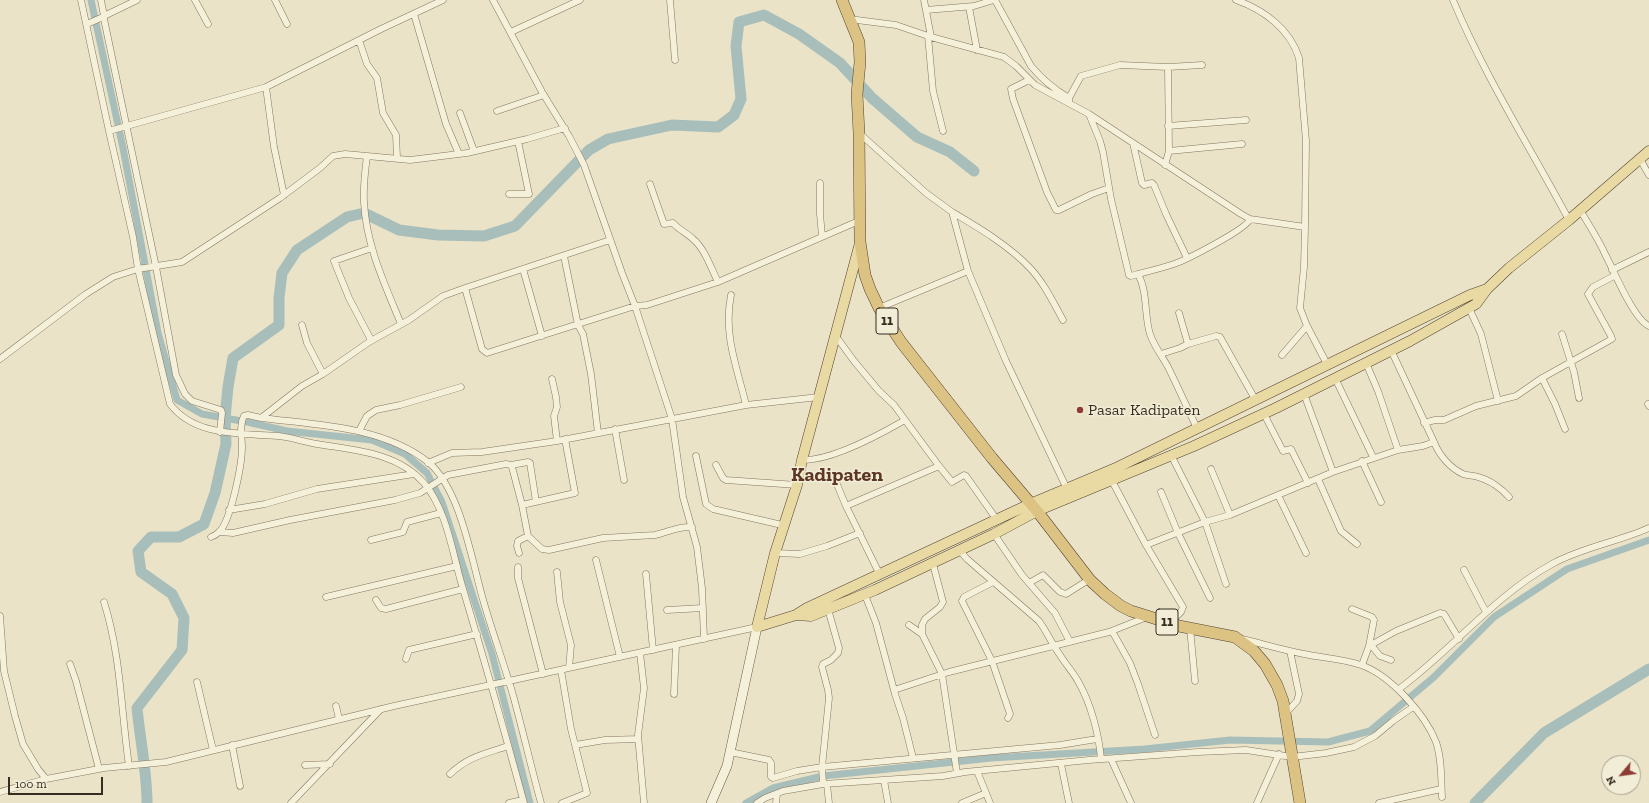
<!DOCTYPE html>
<html>
<head>
<meta charset="utf-8">
<style>
  body { margin:0 }
  #map { position:relative; width:1649px; height:803px; overflow:hidden; background:#eae3c8; font-family:"Zilla Slab",serif }
  canvas { display:block }
  .north { position:absolute; left:1601px; top:755px; width:40px; height:40px; box-sizing:border-box; background:#f2edd7; border:1px solid #a7a08e; border-radius:50%; rotate:241deg; font-size:11px; font-weight:700; line-height:16px; text-align:center; color:#362d21 }
  .north::after { content:''; display:block; margin:auto; width:14px; height:18px; background:#8d3d35; clip-path:polygon(50% 0,100% 100%,50% 72%,0 100%) }
  .scale { position:absolute; left:8px; top:777px; width:95px; height:18px; box-sizing:border-box; border:2px solid #362d21; border-top:0; padding-left:5px; font-size:12px; line-height:14px; white-space:nowrap; color:#362d21; -webkit-text-stroke:3px #f2edd7; paint-order:stroke }
</style>
</head>
<body>
<div id="map">
<canvas width="1649" height="803"></canvas>
<div class="north">N</div>
<div class="scale">100 m</div>
</div>
<script>
const g = document.querySelector('canvas').getContext('2d');
g.lineJoin = 'round';
function trace(path, color, width, dash) { g.strokeStyle = color; g.lineWidth = width; g.lineCap = dash ? 'butt' : 'round'; g.setLineDash(dash || []); g.stroke(path); }
function drawText(font, color, halo, rows, align = 'center') {
  g.font = font + ' "Zilla Slab",serif'; g.lineWidth = 3; g.setLineDash([]); g.textBaseline = 'middle'; g.strokeStyle = halo; g.fillStyle = color; for (const [text, x, y, turn = 0] of rows) {
    g.save(); g.translate(x, y); g.rotate((+turn || 0) * Math.PI / 180); g.textAlign = isNaN(turn) ? turn : align; if (halo) g.strokeText(text, 0, 0); g.fillText(text, 0, 0); g.restore();
  }
}
const canal = new Path2D(`
  M 91,0 L 123,148 L 158,333 L 177,400 L 202,414 L 247,422 L 287,431 L 372,440 L 405,454 L 427,473 L 442,502 L 492,654 L 530,803
  M 746,803 L 773,788 L 823,776 L 991,758 L 1145,749 L 1230,740 L 1328,742 L 1370,731 L 1434,677 L 1494,617 L 1567,569 L 1649,540`);
const river = new Path2D(`
  M 147,803 C 147,771 140,740 137,708 L 182,650 L 184,618 L 172,594 L 141,572 L 138,551 L 151,537 L 179,537 L 204,524 L 215,493 L 226,444 L 225,418 L 228,387 L 233,358 L 279,325 L 279,298 L 282,273 L 297,250 L 347,217 L 364,213 L 399,230 L 438,235 L 484,236 L 515,226 L 589,150 L 608,139 L 672,125 L 718,127 L 734,115 L 741,99 L 736,46 L 739,22 L 764,15 L 799,34 L 840,63 L 872,98 L 917,137 L 950,152 L 974,171
  M 1475,803 L 1544,733 L 1649,669`);
const minor = new Path2D(`
  M 81,0 L 109,131 L 266,87 L 381,29 L 443,0
  M 101,0 L 104,16
  M 137,0 L 104,16 L 104,19 L 156,267 L 176,375 L 185,394 L 192,401 L 221,410 L 222,413 L 220,432
  M 195,0 L 208,24
  M 275,0 L 287,24
  M 493,0 L 542,92 L 569,136 L 584,165 L 622,273 L 635,306 L 672,419 L 683,497 L 697,547 L 702,588 L 704,639
  M 670,0 L 675,60
  M 924,0 L 931,37
  M 995,0 L 1031,66 C 1041,78 1055,90 1069,98 L 1069,101
  M 1236,0 C 1264,10 1290,29 1299,58 L 1306,141 L 1305,227
  M 1453,0 C 1485,77 1530,147 1569,220
  M 969,7 L 977,50
  M 926,10 L 974,6 L 994,0
  M 414,14 L 446,124 L 459,154
  M 849,19 L 896,25 L 931,37 L 1004,57 L 1016,66 L 1035,85 L 1089,114 L 1241,214 L 1250,219 L 1305,227 L 1304,267 L 1300,308 L 1307,326 L 1327,364
  M 87,24 L 103,17
  M 511,32 L 580,0
  M 928,36 L 933,91 L 943,131
  M 359,40 L 367,64 L 377,78 L 383,113 L 396,135 L 397,158
  M 1029,80 L 1011,89 L 1013,99 L 1047,192 L 1056,210 L 1059,210 L 1092,194 L 1109,188
  M 266,87 L 274,147 L 284,195
  M 1069,98 L 1081,76 L 1120,65 L 1168,67 L 1202,65
  M 497,111 L 544,95
  M 460,113 L 474,151
  M 1089,114 L 1100,141 L 1103,152 L 1111,199 L 1129,275 L 1131,276 L 1138,274 C 1148,292 1144,315 1150,334 C 1154,346 1162,356 1168,367 C 1178,387 1187,408 1197,428
  M 1168,126 L 1246,120
  M 109,131 L 133,237 L 138,269 L 170,404 C 195,437 241,433 278,436 C 291,437 304,442 317,444 C 353,450 397,452 424,483 C 446,509 452,550 461,582 C 483,656 504,729 524,803
  M 859,133 L 926,193 L 952,212 L 968,271 L 1006,361 L 1067,489
  M 1133,143 L 1142,183 L 1144,185 L 1152,183 L 1154,185 L 1166,214 L 1187,258
  M 1169,151 L 1242,144
  M 1640,159 L 1649,175
  M 1165,165 L 1169,151 L 1168,67
  M 820,183 L 820,214 L 822,236
  M 650,184 L 664,224 L 673,223 C 679,230 687,233 693,239 C 705,249 711,268 718,282
  M 509,194 L 529,194 L 518,141
  M 1580,210 C 1589,225 1599,240 1606,256 C 1614,271 1634,320 1649,326
  M 952,212 C 979,228 1008,245 1030,268 C 1044,283 1053,302 1063,320
  M 564,256 L 578,325 L 583,334 L 591,374 L 598,433
  M 523,269 L 542,336
  M 1612,270 L 1649,252
  M 1138,274 C 1150,271 1162,268 1174,264 C 1186,260 1247,229 1250,219
  M 465,288 L 610,240
  M 731,295 C 723,334 737,367 746,405
  M 879,308 L 968,271
  M 1469,308 L 1481,334 L 1498,401
  M 1179,313 L 1188,344 L 1216,336 L 1220,337 L 1255,399
  M 401,324 C 385,285 366,245 364,202 C 363,186 365,171 367,156 L 410,160 L 467,153 L 527,139 L 565,128
  M 302,325 L 307,343 L 323,374
  M 1562,334 L 1574,372 L 1579,398
  M 835,335 L 854,361 L 879,391 L 894,405 L 939,466 L 846,506 L 880,575
  M 371,340 L 349,298 L 334,261 L 372,248
  M 1161,354 L 1180,348 L 1188,344
  M 1282,355 L 1307,326
  M 0,359 L 86,294 L 113,277 L 138,269 L 182,262 L 280,198 L 320,168 L 333,156 L 345,154 L 367,156
  M 1366,363 L 1378,391 L 1398,450
  M 1335,378 L 1373,457
  M 1542,378 L 1555,404 L 1565,429
  M 552,379 L 556,397 L 557,407 L 554,416 L 557,441
  M 1304,394 L 1333,472
  M 1648,404 L 1649,406
  M 1264,414 L 1283,451 L 1291,449 L 1308,483
  M 261,418 C 316,425 382,426 428,462 C 461,489 472,563 484,603 C 493,634 504,664 513,695 C 523,731 531,767 541,803
  M 1424,423 L 1435,420 L 1444,420 L 1476,406 L 1516,396 L 1542,378 L 1612,339 L 1611,336 L 1588,294 L 1593,287 L 1614,276
  M 615,429 L 624,480
  M 359,431 L 367,416 L 376,410 L 400,405 L 461,387
  M 1434,442 C 1439,455 1450,468 1463,474 C 1468,476 1473,475 1478,477 C 1490,480 1502,489 1509,497
  M 1171,455 L 1205,522 L 1226,584
  M 696,456 L 706,504 L 713,509 L 782,525
  M 802,460 C 832,461 879,435 905,420
  M 1362,461 L 1381,502
  M 428,463 L 452,453 L 482,452 L 557,441 L 746,405 L 819,397
  M 511,465 L 528,462 L 530,463 L 536,502
  M 716,465 L 723,478 L 726,480 L 797,485
  M 939,466 L 952,482 L 964,475 L 966,476 L 997,520
  M 1211,469 L 1230,515
  M 1111,479 L 1146,545 L 1183,607 L 1181,612 L 1170,623
  M 1318,479 L 1341,531 L 1357,544
  M 836,482 L 846,506
  M 1161,492 L 1178,533 L 1210,598
  M 1278,495 L 1306,553
  M 229,510 L 265,504 L 317,489 L 414,474
  M 220,532 L 233,533 L 290,520 L 395,500 L 420,493 L 448,475 L 506,464 L 511,465 L 512,467 L 522,505
  M 994,534 L 1022,575 L 1055,613 L 1070,642
  M 528,536 L 522,505 L 575,493 L 565,439
  M 211,537 C 214,536 217,534 219,532 C 231,521 242,464 242,447 C 242,437 239,425 244,416 L 248,415 L 261,418 L 302,386 L 323,374 L 369,342 L 409,320 L 443,296 L 465,288 L 482,349 L 487,353 L 635,306 L 647,305 L 718,282 L 861,220
  M 371,540 L 403,532 L 407,522 L 441,513
  M 1146,545 L 1205,522 L 1230,515 L 1333,472 L 1398,450 L 1423,446 L 1434,442 L 1391,350
  M 960,551 L 967,559 L 1039,621 C 1047,632 1052,644 1060,655 C 1066,665 1074,673 1079,683 C 1091,704 1099,735 1101,759
  M 519,553 L 517,546 L 518,541 L 528,536 L 542,549 L 549,550 L 603,538 L 655,535 C 669,532 678,526 692,527
  M 775,553 L 800,554 L 827,546 L 860,533
  M 596,560 L 620,657
  M 933,564 L 943,602 L 940,607 L 925,619 L 922,625 L 922,634 L 942,674 L 957,773
  M 518,567 L 518,578 L 543,674
  M 1464,570 L 1486,612
  M 557,572 L 560,602 L 571,645 L 569,668
  M 646,574 L 653,650
  M 993,582 L 964,597 L 962,601 L 992,661 L 1010,714 L 1008,718
  M 1029,583 L 1043,575 L 1060,592 L 1066,594 L 1090,579
  M 865,595 L 876,623 L 895,694 L 903,718 L 913,758
  M 326,597 L 457,566
  M 376,600 L 381,608 L 386,609 L 463,589
  M 104,602 C 121,656 121,710 129,766
  M 1352,609 L 1372,617 L 1374,620 L 1369,646
  M 667,610 L 703,608
  M 0,616 L 4,671 L 15,716 L 23,744 L 38,769 L 46,779
  M 909,625 L 922,634
  M 1190,628 L 1195,681
  M 1112,631 L 1130,663 L 1138,684 L 1155,735
  M 1242,639 C 1263,644 1283,650 1304,654 C 1323,658 1343,659 1361,665 C 1390,675 1425,714 1436,742 C 1442,759 1441,779 1442,797
  M 1371,645 L 1380,656 L 1391,660
  M 640,653 L 644,688 L 638,735 L 644,803
  M 406,659 L 409,650 L 477,634
  M 70,664 L 76,681 L 99,769
  M 1362,665 L 1369,646 L 1396,631 L 1440,613 L 1444,614 L 1459,639
  M 561,670 L 571,729 L 587,793 L 562,803
  M 197,682 L 213,750
  M 1399,689 C 1452,650 1494,596 1552,564 C 1583,547 1618,542 1649,528
  M 894,690 L 949,672 L 1109,632 L 1147,617
  M 674,694 L 676,645
  M 336,706 L 339,719
  M 1285,714 L 1297,701 L 1299,694 L 1290,651
  M 232,745 L 240,786
  M 575,745 L 605,740 L 638,739
  M 730,752 L 769,760 L 771,763 L 771,777 L 773,778 L 797,771 L 822,767 L 1060,745 L 1097,739
  M 1111,759 L 1131,803
  M 1061,764 L 1069,803
  M 305,765 L 330,764
  M 977,771 L 990,803
  M 450,774 C 469,756 485,754 508,746
  M 884,780 L 888,803
  M 823,784 L 822,767 L 829,698 L 828,690 L 822,667 L 823,664 L 831,660 L 838,653 L 839,648 L 828,609
  M 827,784 L 829,803
  M 0,792 L 46,779 L 104,768 L 166,762 L 394,706 L 757,627
  M 291,803 L 381,709
  M 509,803 L 523,800
  M 757,803 L 765,798 L 783,791 L 823,784 L 943,776 L 965,772 L 1089,760 L 1198,752 L 1246,750 L 1292,757 L 1326,753 L 1354,747 L 1375,736 L 1393,721 L 1413,707
  M 776,803 L 777,794
  M 962,803 L 986,793
  M 1257,803 L 1279,754
  M 1379,803 L 1441,789`);
const secondary = new Path2D(`
  M 711,803 L 727,766 L 757,627`);
const primary = new Path2D(`
  M 796,615 L 811,616 L 875,590 L 994,534 L 1037,511 L 1194,446 L 1276,408 L 1410,341 L 1476,304 L 1487,289 L 1509,268 L 1569,220 L 1649,151
  M 757,627 L 796,615 L 807,608 L 1030,504 L 1118,467 L 1470,295 L 1487,289
  M 757,627 L 775,553 L 797,485 L 802,460 L 860,243`);
const trunk = new Path2D(`
  M 842,0 L 859,42 L 860,62 L 857,94 L 859,133 L 860,242 L 865,275 L 870,289 L 879,308 L 901,342 L 992,458 L 1037,511 L 1090,580 L 1105,594 L 1121,606 L 1131,611 L 1179,626 L 1235,637 L 1254,651 L 1265,664 L 1277,685 L 1283,701 L 1300,803`);
const markers = [
  [1080,410,4,"#8d3d35"]
];
const shields = [
  [887,321,22],
  [1167,622,22]
];
const shieldNames = [
  ["11",887,321],
  ["11",1167,622]
];
const poiNames = [
  ["Pasar Kadipaten",1088,410]
];
const districtNames = [
  ["Kadipaten",837,475]
];
trace(canal, '#a8beba', 7);
trace(river, '#a8beba', 11);
trace(minor, '#84765f', 7);
trace(secondary, '#665742', 10);
trace(primary, '#524432', 11);
trace(trunk, '#524432', 12);
trace(minor, '#f5f0da', 6);
trace(secondary, '#f5f0da', 9);
trace(primary, '#e9daa4', 10);
trace(trunk, '#dcc283', 11);
for (const [x, y, r, color] of markers) { const dot = new Path2D(); dot.arc(x, y, r, 0, 2 * Math.PI); g.fillStyle = color; g.fill(dot); trace(dot, '#f2edd7', 1.5); }
for (const [x, y, w] of shields) { const box = new Path2D(); box.roundRect(x - w / 2, y - 13, w, 26, 3); g.fillStyle = '#f2edd7'; g.fill(box); trace(box, '#362d21', 1); }
drawText('bold 15px', '#362d21', null, shieldNames);
drawText('16px', '#362d21', '#f2edd7', poiNames, 'left');
drawText('bold 20px', '#5e3625', '#f2edd7', districtNames);
</script>
</body>
</html>
